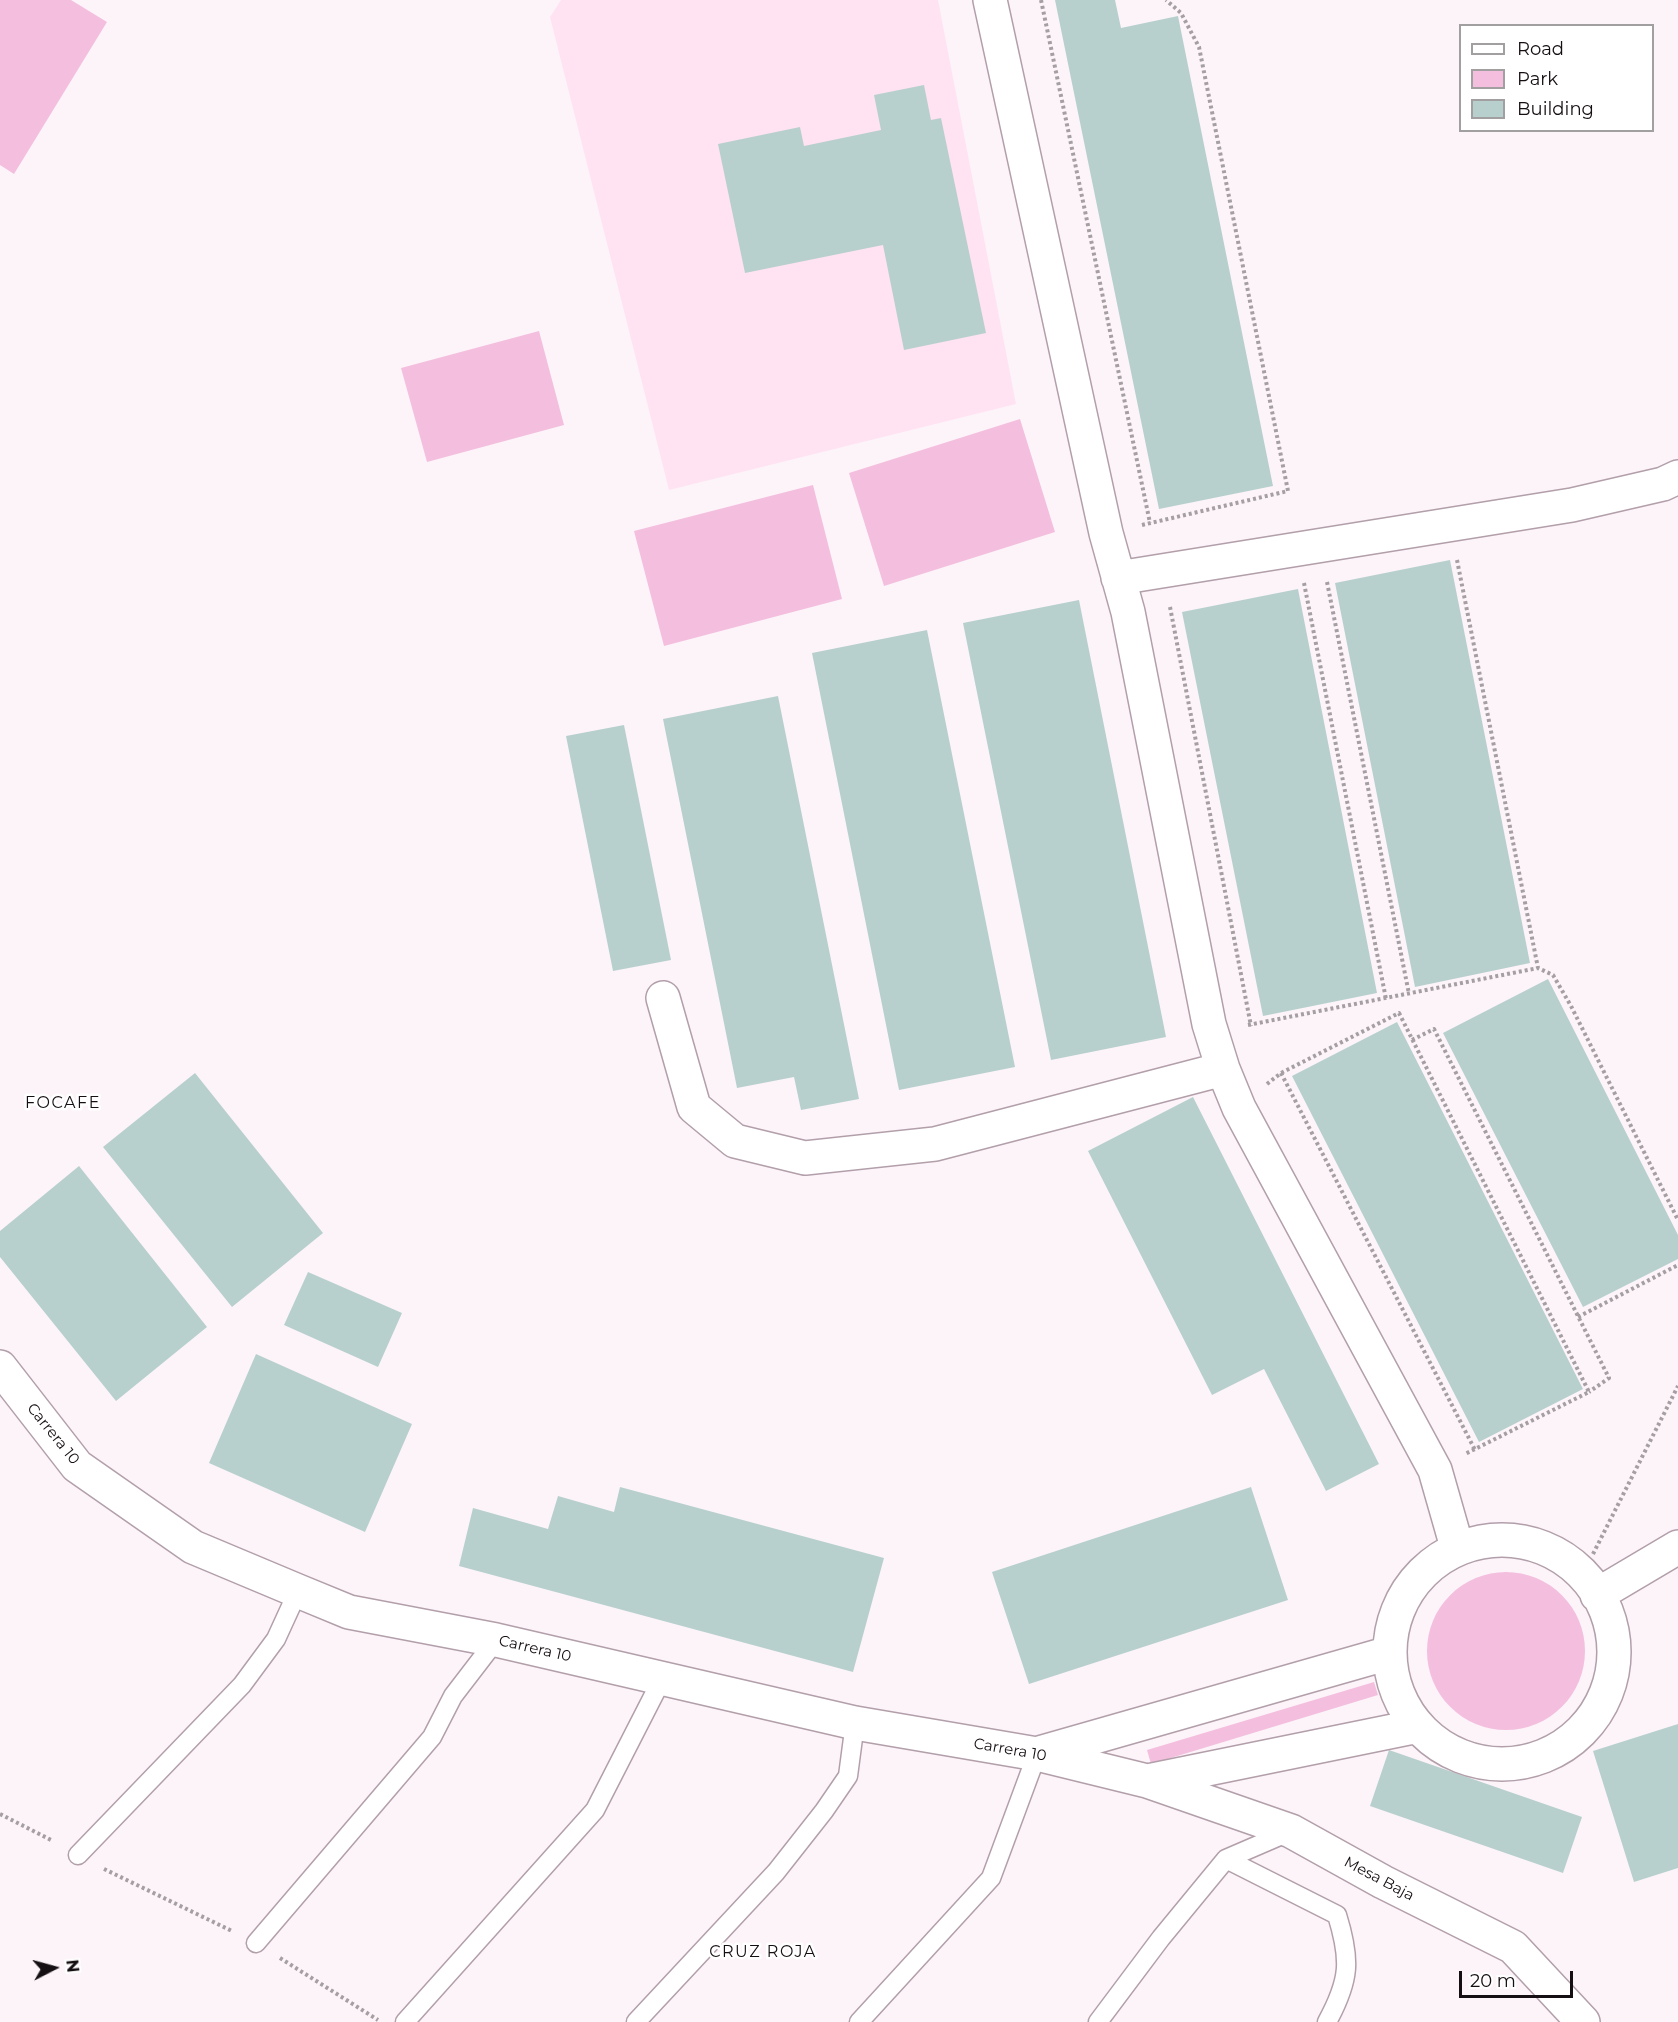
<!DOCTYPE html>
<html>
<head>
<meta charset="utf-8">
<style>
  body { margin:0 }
  #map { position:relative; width:1678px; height:2022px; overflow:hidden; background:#fcf4f9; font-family:Montserrat,sans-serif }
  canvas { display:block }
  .legend { position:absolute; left:1459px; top:24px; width:195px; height:108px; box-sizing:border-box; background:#fff; border:2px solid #a19fa0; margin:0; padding:8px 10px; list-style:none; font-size:18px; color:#150e12 }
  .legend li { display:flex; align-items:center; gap:12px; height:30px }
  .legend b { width:30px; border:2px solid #a19fa0 }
  .north { position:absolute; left:24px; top:1938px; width:60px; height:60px; -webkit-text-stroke:4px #fff; paint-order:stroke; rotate:84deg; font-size:16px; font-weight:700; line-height:24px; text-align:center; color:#150e12 }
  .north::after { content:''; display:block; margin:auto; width:21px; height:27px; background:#150e12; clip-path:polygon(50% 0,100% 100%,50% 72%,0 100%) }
  .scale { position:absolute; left:1459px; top:1971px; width:114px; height:27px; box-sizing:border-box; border:3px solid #150e12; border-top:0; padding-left:8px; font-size:18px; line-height:21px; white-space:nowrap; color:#150e12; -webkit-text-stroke:4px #fff; paint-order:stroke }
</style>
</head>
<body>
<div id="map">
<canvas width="1678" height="2022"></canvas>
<ul class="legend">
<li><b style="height:8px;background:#fff"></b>Road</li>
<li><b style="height:16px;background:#f4bfde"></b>Park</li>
<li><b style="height:16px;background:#b8d0cd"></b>Building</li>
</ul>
<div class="north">N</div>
<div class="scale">20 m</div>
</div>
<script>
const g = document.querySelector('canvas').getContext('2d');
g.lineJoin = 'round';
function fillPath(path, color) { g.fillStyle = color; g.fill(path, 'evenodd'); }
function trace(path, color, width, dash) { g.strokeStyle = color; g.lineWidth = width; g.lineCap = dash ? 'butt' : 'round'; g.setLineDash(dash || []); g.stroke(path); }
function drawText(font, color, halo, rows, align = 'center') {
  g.font = font + ' Montserrat,sans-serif'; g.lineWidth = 5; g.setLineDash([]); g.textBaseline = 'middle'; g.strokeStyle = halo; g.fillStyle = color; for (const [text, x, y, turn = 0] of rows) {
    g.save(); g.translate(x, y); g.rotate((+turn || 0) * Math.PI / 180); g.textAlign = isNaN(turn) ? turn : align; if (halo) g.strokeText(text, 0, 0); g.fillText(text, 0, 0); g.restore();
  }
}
const built = new Path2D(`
  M 561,0 L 938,0 L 1016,404 L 669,490 L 550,17 Z`);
const green = new Path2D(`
  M 0,0 L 71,0 L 107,22 L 14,174 L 0,165 Z
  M 539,331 L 564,425 L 427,462 L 401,368 Z
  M 1020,419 L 1055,532 L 884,586 L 849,473 Z
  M 813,485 L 842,599 L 664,646 L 634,531 Z
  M1427 1651a79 79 0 1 1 158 0a79 79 0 1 1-158 0Z
  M 1374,1682 L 1378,1695 L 1151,1764 L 1147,1750 Z`);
const building = new Path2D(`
  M 1055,0 L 1115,0 L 1121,28 L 1178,16 L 1273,486 L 1159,509 Z
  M 924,85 L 931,120 L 941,118 L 986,333 L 904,350 L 883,245 L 745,273 L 718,144 L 800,127 L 804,146 L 881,130 L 874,95 Z
  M 1450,560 L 1530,963 L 1415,987 L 1335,583 Z
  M 1298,589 L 1377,993 L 1263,1016 L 1182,612 Z
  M 1079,600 L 1166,1037 L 1051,1060 L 963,623 Z
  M 927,630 L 1015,1067 L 899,1090 L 812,653 Z
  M 778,696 L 859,1099 L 801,1110 L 794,1077 L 737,1088 L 663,719 Z
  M 624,725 L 671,960 L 613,971 L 566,736 Z
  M 1548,979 L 1678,1235 L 1678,1259 L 1583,1307 L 1443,1033 Z
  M 1397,1022 L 1583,1389 L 1479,1442 L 1292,1076 Z
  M 195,1073 L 323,1233 L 232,1307 L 103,1147 Z
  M 1193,1097 L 1379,1464 L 1326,1491 L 1264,1369 L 1212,1395 L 1088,1151 Z
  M 79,1166 L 207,1327 L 116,1401 L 0,1257 L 0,1231 Z
  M 308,1272 L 402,1313 L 378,1367 L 284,1325 Z
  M 256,1354 L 412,1424 L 365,1532 L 209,1463 Z
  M 620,1487 L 884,1558 L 853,1672 L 459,1566 L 473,1508 L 548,1529 L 558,1496 L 614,1512 Z
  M 1251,1487 L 1288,1600 L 1029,1684 L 992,1572 Z
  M 1678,1724 L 1678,1868 L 1634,1882 L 1593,1751 Z
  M 1389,1750 L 1582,1817 L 1563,1873 L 1370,1806 Z`);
const path = new Path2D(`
  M 1041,0 L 1150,523
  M 1142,525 L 1288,491 L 1199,47 L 1181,13 L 1166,0
  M 1457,560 L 1538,968
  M 1327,582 L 1409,994
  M 1304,583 L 1386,999
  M 1170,607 L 1251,1026
  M 1248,1025 L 1538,968 L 1553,975 L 1571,1006 L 1678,1220
  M 1412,1040 L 1434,1029 L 1609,1378 L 1589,1392
  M 1281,1073 L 1475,1450
  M 1267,1084 L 1281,1073 L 1399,1013 L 1589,1392 L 1465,1454
  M 1578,1317 L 1678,1265
  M 1593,1554 L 1678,1386
  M 0,1814 L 53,1841
  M 104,1869 L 232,1931
  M 280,1958 L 378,2020`);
const service = new Path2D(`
  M 78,1855 L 242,1685 L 276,1639 L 298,1591
  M 1226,1859 L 1337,1915 C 1351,1960 1350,1980 1327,2022
  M 256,1943 L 432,1737 L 453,1696 L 496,1640
  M 405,2022 L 595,1810 L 662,1679
  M 636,2022 L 776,1872 L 824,1811 L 848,1776 L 855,1723
  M 859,2022 L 991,1878 L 1037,1754
  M 1098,2022 L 1161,1938 L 1226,1859 L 1291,1831`);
const minor = new Path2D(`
  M 990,0 L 1106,533 L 1128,612 L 1209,1024 L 1223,1069 L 1239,1108 L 1435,1470 L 1457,1547
  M 1118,578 L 1572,505 L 1663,484 L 1678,477
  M 663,998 L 694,1107 L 735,1141 L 805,1158 L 935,1144 L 1223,1069
  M 0,1367 L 77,1466 L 193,1547 L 298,1591 L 349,1612 L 496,1640 L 855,1723 L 1037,1754 L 1147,1781 L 1291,1831 L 1383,1882 L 1513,1947 L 1583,2022
  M1390 1652a112 112 0 1 1 224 0a112 112 0 1 1-224 0Z
  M 1597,1595 L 1678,1547
  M 1039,1753 L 1389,1653
  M 1148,1781 L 1418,1726`);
const streetNames = [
  ["Carrera 10",53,1434,51],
  ["Carrera 10",535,1649,13],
  ["Carrera 10",1010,1750,10],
  ["Mesa Baja",1379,1879,28]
];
const neighbourhoodNames = [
  ["FOCAFE",63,1103],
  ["CRUZ ROJA",763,1952]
];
fillPath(built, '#ffe3f2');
fillPath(green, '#f4bfde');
fillPath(building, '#b8d0cd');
trace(service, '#b29faa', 21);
trace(minor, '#b29faa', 36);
trace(path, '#a59ea2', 4, [3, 3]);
trace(service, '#fff', 18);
trace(minor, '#fff', 33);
drawText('15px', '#150e12', '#fff', streetNames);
g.letterSpacing = '1.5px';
drawText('16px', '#150e12', '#fff', neighbourhoodNames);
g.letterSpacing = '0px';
</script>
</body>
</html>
